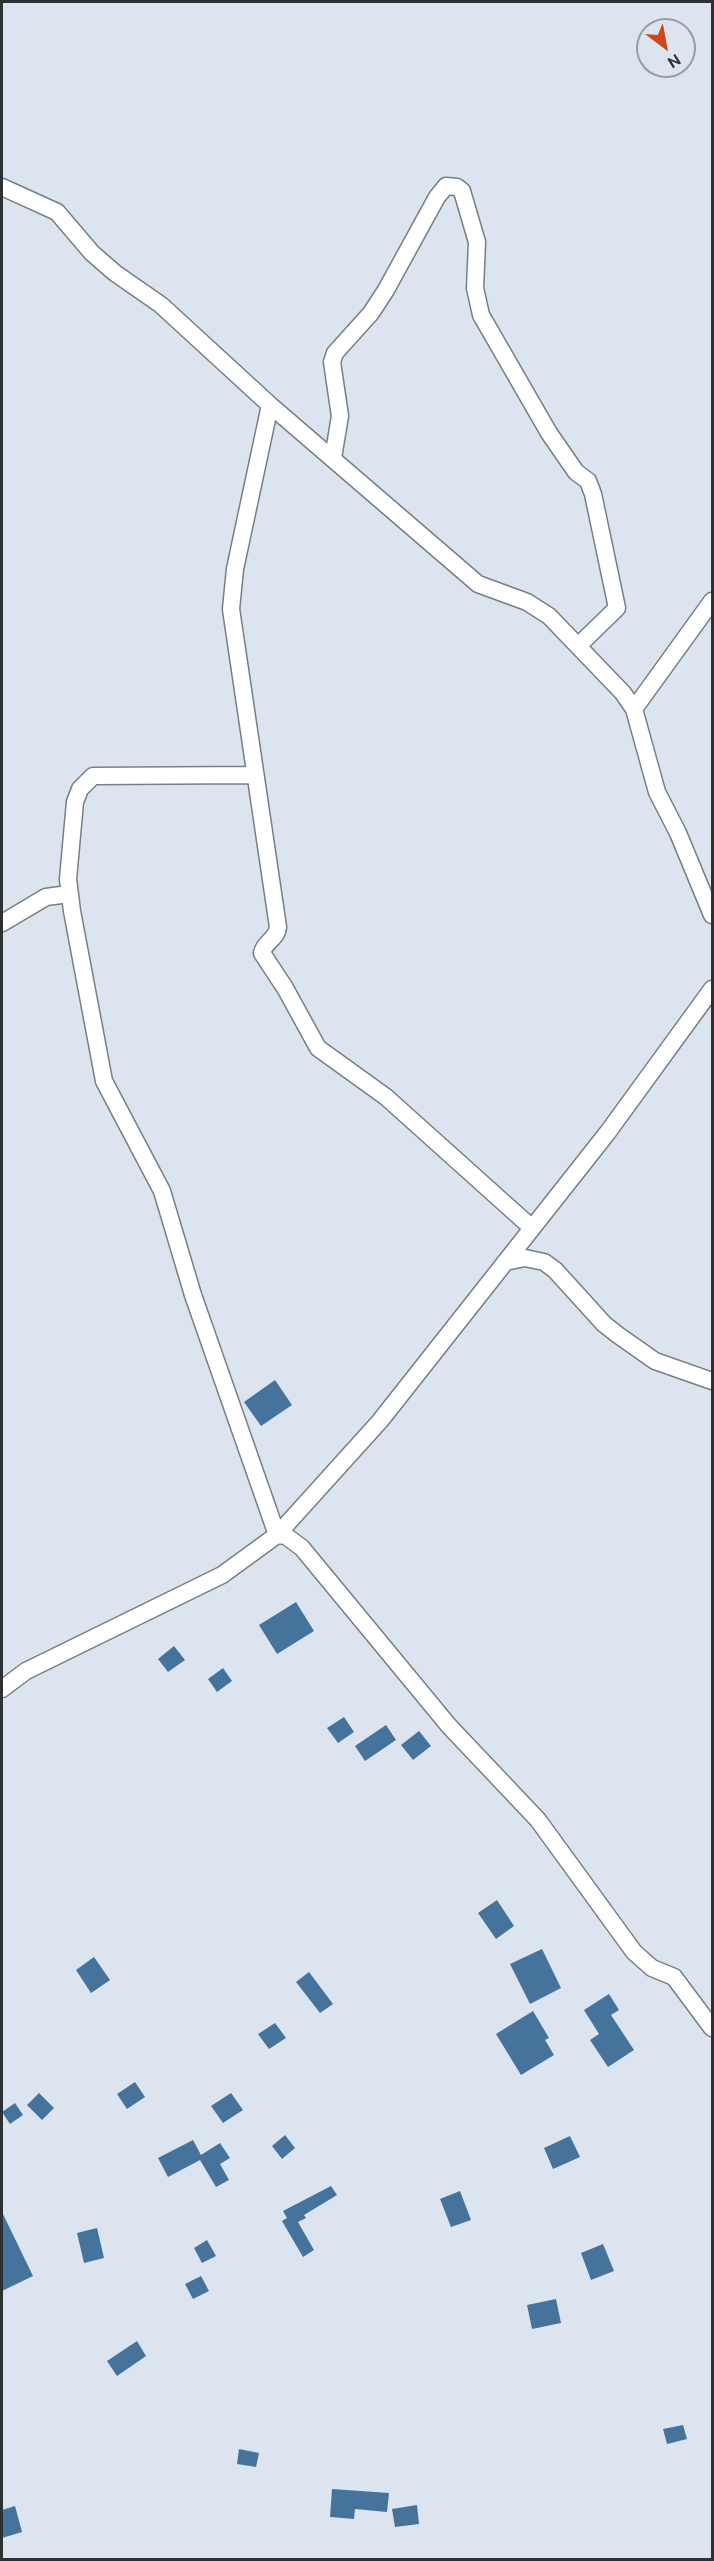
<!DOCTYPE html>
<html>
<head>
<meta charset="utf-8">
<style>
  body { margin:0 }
  #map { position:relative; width:714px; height:2561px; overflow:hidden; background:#dce5ef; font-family:Ubuntu,sans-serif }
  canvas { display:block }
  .frame { position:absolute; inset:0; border:3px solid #2d3134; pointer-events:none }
  .north { position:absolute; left:636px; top:18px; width:60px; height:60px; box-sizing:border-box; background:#dce5ef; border:2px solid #969da4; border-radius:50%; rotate:148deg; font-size:16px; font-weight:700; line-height:24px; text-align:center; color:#2d3134 }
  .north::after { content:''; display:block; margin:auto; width:21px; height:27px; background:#d0481a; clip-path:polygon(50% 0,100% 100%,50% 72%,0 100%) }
</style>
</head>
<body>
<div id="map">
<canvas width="714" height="2561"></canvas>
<div class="frame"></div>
<div class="north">N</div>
</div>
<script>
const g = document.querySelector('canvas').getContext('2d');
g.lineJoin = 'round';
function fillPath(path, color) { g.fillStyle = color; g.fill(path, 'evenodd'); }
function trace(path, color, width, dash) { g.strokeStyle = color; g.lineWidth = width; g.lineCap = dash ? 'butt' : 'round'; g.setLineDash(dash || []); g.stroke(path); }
const building = new Path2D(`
  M 275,1380 L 292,1405 L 261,1426 L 244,1402 Z
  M 296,1602 L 314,1631 L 277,1654 L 259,1625 Z
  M 174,1646 L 185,1660 L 168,1672 L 158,1659 Z
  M 223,1668 L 232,1681 L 217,1692 L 208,1679 Z
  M 344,1717 L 354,1732 L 338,1743 L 327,1728 Z
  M 386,1725 L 396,1740 L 365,1761 L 355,1746 Z
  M 419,1731 L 431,1746 L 413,1760 L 401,1745 Z
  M 497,1900 L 514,1926 L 496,1939 L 478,1913 Z
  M 542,1949 L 561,1988 L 530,2004 L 510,1964 Z
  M 94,1957 L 110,1980 L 91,1993 L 76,1970 Z
  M 309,1972 L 333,2004 L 320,2013 L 296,1982 Z
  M 609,1994 L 619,2010 L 611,2015 L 634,2050 L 608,2067 L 590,2040 L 599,2034 L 584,2010 Z
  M 533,2011 L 549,2038 L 545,2040 L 554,2055 L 521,2075 L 496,2034 Z
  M 275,2023 L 286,2038 L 269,2049 L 258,2034 Z
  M 135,2082 L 145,2097 L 127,2109 L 117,2094 Z
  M 39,2093 L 54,2108 L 42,2120 L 27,2105 Z
  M 231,2093 L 243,2110 L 223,2123 L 211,2106 Z
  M 15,2103 L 23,2115 L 10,2124 L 2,2112 Z
  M 285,2135 L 295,2148 L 282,2159 L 272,2146 Z
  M 570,2136 L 580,2157 L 553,2169 L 544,2148 Z
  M 193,2140 L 201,2155 L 220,2143 L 230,2158 L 220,2164 L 229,2180 L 216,2187 L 200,2160 L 168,2177 L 158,2158 Z
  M 331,2186 L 337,2195 L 304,2215 L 306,2218 L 298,2222 L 314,2250 L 303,2257 L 282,2221 L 287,2218 L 283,2211 Z
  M 460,2191 L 471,2220 L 451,2227 L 440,2199 Z
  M 2,2212 L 33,2276 L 2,2291 Z
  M 97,2228 L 104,2258 L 84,2263 L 77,2233 Z
  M 207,2240 L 216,2256 L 202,2263 L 194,2248 Z
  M 603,2244 L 614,2271 L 591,2280 L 581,2253 Z
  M 201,2276 L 209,2291 L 193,2299 L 185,2284 Z
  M 556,2299 L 561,2323 L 532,2329 L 527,2305 Z
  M 137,2341 L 146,2356 L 117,2376 L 107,2361 Z
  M 683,2425 L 687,2439 L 667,2444 L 663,2429 Z
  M 239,2449 L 259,2453 L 256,2467 L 237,2464 Z
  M 332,2489 L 389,2493 L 387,2512 L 355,2509 L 354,2519 L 330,2517 Z
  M 417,2505 L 419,2524 L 395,2527 L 392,2509 Z
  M 15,2506 L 22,2532 L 2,2538 L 2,2510 Z`);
const street = new Path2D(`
  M 2,187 L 57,212 L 92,253 L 115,273 L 161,305 L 270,405 L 478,584 L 527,602 L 549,616 L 623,693 L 634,709 L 657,792 L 678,833 L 712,915
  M 270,405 L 235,569 L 231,609 L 278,927 C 277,939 264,942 262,953 L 285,988 L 318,1048 L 386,1097 L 532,1228
  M 333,458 L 340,416 L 332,362 L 335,353 L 371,313 L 386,290 L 437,197 L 446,186 L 457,187 L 462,191 L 477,242 L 475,288 L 481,315 L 549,433 L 576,472 L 588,481 L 593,494 L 617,608 L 578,646
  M 634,709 L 712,601
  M 254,775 L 93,776 L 80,789 L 75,802 L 68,879 L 72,911 L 104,1081 L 162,1191 L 193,1295 L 277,1535 L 286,1536 L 302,1548 L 449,1726 L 538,1820 L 634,1952 L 652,1968 L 674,1977 L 712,2028
  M 2,923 L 46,897 L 69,894
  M 505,1262 L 525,1258 L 544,1262 L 555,1270 L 604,1324 L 618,1335 L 655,1361 L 712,1381
  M 2,1689 L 26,1671 L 222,1575 L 277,1535 L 380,1421 L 608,1132 L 712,989`);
fillPath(building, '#45739c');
trace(street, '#767f87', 19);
trace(street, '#fff', 16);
</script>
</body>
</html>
